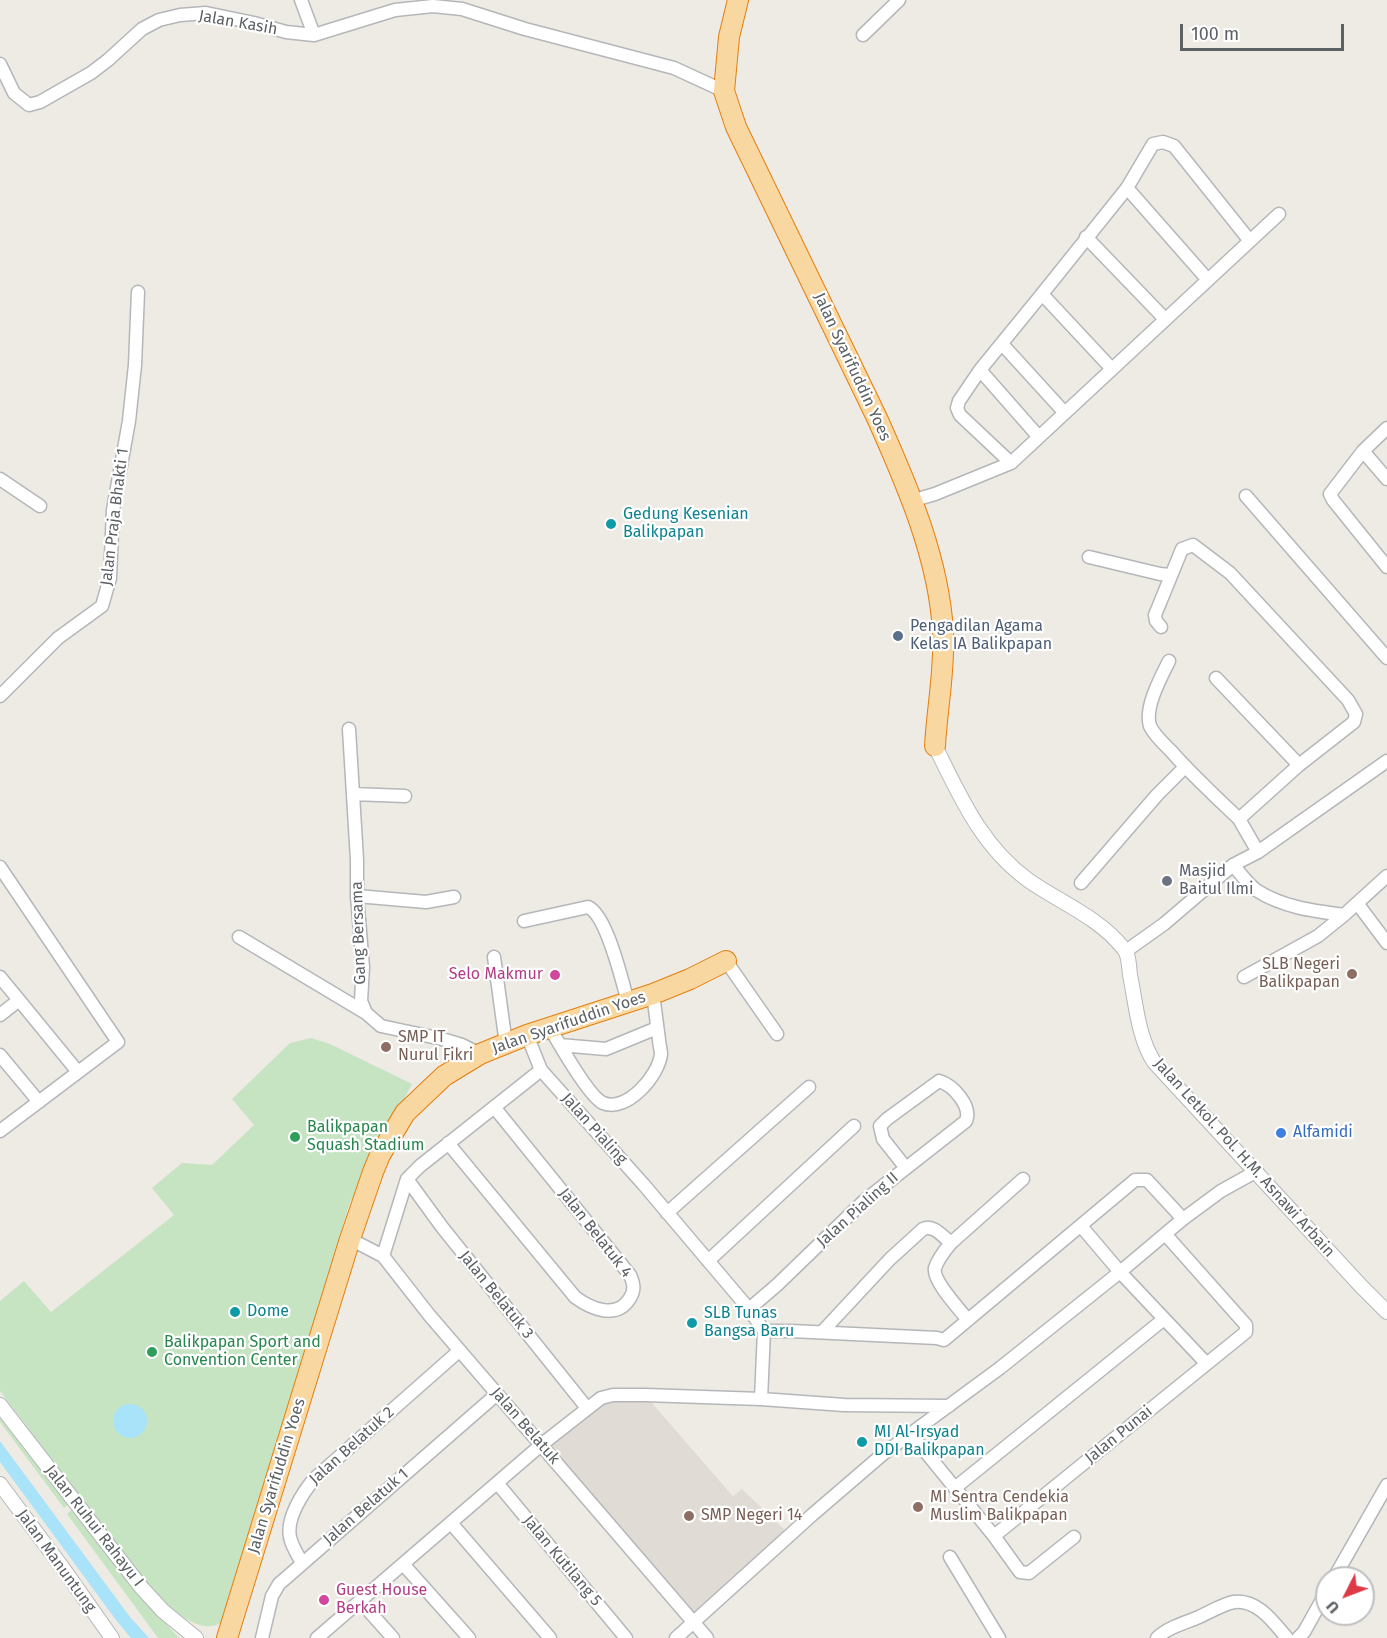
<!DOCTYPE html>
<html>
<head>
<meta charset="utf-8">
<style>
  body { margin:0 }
  #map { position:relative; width:1387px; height:1638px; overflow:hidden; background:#eeeae4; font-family:"Fira Sans",sans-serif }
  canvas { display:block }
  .north { position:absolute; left:1315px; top:1566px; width:60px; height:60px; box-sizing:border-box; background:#fff; border:2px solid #bec0c1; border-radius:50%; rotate:228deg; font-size:16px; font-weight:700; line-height:24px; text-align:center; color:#5c6164 }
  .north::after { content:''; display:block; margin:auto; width:21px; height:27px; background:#de3947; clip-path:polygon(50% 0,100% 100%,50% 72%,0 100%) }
  .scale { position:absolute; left:1180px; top:24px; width:164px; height:27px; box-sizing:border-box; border:3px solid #5c6164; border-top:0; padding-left:8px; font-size:18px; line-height:21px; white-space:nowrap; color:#5c6164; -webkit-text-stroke:4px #fff; paint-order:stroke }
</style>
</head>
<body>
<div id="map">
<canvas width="1387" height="1638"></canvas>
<div class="north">U</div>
<div class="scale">100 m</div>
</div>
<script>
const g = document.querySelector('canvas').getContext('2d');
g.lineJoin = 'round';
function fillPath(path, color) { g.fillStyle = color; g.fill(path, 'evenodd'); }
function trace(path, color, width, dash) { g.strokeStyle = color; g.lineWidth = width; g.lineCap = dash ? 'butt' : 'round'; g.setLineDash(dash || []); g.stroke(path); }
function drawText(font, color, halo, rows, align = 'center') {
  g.font = font + ' "Fira Sans",sans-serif'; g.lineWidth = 4.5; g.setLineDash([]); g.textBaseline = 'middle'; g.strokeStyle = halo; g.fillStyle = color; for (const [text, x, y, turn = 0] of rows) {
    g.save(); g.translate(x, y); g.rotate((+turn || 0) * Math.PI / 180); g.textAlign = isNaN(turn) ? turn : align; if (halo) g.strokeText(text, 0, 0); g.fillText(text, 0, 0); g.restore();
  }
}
const education = new Path2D(`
  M 645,1395 L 730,1493 L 733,1496 L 742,1489 L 790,1535 L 694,1618 L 548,1445 L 603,1402 Z`);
const green = new Path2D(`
  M 311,1038 L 330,1044 L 412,1084 L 350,1202 L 222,1622 C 200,1637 171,1608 154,1593 L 0,1391 L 0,1301 L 24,1281 L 51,1312 L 174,1215 L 152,1188 L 182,1163 L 212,1165 L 254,1125 L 232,1099 L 290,1043 Z
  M 0,1409 L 72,1502 L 64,1508 L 0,1422 Z
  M 75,1507 L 143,1599 L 179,1638 L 158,1638 L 67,1514 Z`);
const water = new Path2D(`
  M113 1421a17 17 0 1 1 34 0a17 17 0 1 1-34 0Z
  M 0,1441 L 130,1617 L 149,1638 L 131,1638 L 116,1620 L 0,1462 Z`);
const minor = new Path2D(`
  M 301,0 L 314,35
  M 863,35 L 899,0
  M 0,64 L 14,93 L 29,105 L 40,102 L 91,73 L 108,60 L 142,29 L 159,20 L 180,15 L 206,13 L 254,23 L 286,32 L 314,35 L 395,10 L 433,6 L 462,9 L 525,29 L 674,68 L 724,91
  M 1127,188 L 1153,144 L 1163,142 L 1174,146 L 1250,241
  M 1086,237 L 1165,319
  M 1042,294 L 1127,188 L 1208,280
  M 1002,344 L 1064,412
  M 980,370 L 1038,436
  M 1387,428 L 1363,451 L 1330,494 L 1333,500 L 1387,567
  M 1363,451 L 1387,479
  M 1011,463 L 960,415 L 957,408 L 959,401 L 980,370 L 1042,294 L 1112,369
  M 0,479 L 40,506
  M 1246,496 L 1387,658
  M 911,501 L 935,494 L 1011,463 L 1279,214
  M 1089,557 L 1160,574 L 1170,575
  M 1161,627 L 1156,621 L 1155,615 L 1182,549 L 1193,545 L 1230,573 L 1348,700 L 1356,714 L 1354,722 L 1299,765 L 1239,819 C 1216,797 1192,775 1171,751 C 1164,744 1154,735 1150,726 C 1144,708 1161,677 1169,661
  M 1216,678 L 1299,765
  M 0,696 L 58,638 L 102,606 L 110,578 L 113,510 L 129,421 L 135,365 L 138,292
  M 349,729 L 357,860 L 357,896 L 363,967 L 361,1001 L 366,1013 L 381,1026 L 442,1039 L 462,1045 L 480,1054
  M 353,794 L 405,796
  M 1239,819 L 1258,852
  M 1233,865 C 1240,873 1248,884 1256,890 C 1282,907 1313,911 1344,915 L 1387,876
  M 0,867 L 118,1042 L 0,1131
  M 1081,883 L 1157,795 L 1185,767
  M 357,896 L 426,902 L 454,897
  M 1357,903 L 1387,943
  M 524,921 L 588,907 C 607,915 622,981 628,1002
  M 239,937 L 366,1013
  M 1126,951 L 1164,924 L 1233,865 L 1258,852 L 1387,761
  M 494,957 L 506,1044
  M 726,961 L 777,1034
  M 0,977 L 19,1000 L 0,1015
  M 1244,977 L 1318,936 L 1344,915
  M 19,1000 L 78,1072
  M 550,1028 C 558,1042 589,1097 603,1103 C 627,1113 659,1075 661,1054 C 661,1050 659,1044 659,1040 C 657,1024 655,1009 653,994
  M 527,1035 L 541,1070
  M 560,1045 L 606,1049 L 657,1028
  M 0,1055 L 39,1102
  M 448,1143 L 575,1297 C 591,1309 617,1320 630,1298 C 635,1290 634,1284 630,1275 L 494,1107
  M 407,1179 L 442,1227 L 587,1408
  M 667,1213 L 809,1087
  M 1081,1226 L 1120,1272 L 1206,1363
  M 350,1239 L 383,1256 L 430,1316 L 707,1638
  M 383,1256 L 407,1179 L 420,1166 L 541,1070 L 644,1185 L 749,1309 L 764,1331 L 761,1399
  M 708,1261 L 854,1126
  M 749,1309 L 777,1285 L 864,1201 L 966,1121 C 972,1106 953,1085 939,1081 L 887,1119 L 880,1126 L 883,1139 L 906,1168
  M 968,1320 C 960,1310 932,1280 935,1268 C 938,1259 945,1250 951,1243 L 1023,1179
  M 764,1331 L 791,1331 L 937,1338 L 944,1340 L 1135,1180 L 1147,1180 L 1183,1219
  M 822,1332 L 890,1259 L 923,1229 C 934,1224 943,1237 951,1243
  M 911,1434 L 994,1536 L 1246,1332 L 1246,1325 L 1166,1235
  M 498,1484 L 626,1638
  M 956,1487 L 1164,1319
  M 451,1523 L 550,1638
  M 994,1536 L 1020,1572 L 1029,1573 L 1074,1537
  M 950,1557 L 999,1638
  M 302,1563 C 298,1555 292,1547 290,1537 C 286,1518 303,1492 315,1478 L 459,1351
  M 403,1564 L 469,1638
  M 1334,1578 L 1387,1485
  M 360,1601 L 393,1638
  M 262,1638 L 272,1596 L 279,1584 L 497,1394
  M 317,1638 L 541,1445 L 601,1398 L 613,1395 L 645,1395 L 761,1399 L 844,1405 L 949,1406
  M 676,1638 L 812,1515 L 883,1454 L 1000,1368 L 1120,1272 L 1183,1219 L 1221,1191 L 1257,1171
  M 1157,1638 C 1168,1627 1185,1623 1199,1617 C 1210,1612 1223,1604 1234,1602 C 1258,1599 1274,1623 1287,1638
  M 1298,1638 L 1304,1632 L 1327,1591`);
const tertiary = new Path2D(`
  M 935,746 C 960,796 981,846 1028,880 C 1059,902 1099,917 1124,949 C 1129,955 1129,967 1130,975 C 1136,1004 1138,1037 1154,1062 L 1361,1286 L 1387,1312
  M 0,1405 L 141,1587 L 163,1611 L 196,1638
  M 0,1484 L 65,1571 L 112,1638`);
const trunk = new Path2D(`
  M 738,0 L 729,37 L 724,91 L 736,127 L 877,418 C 907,485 939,558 943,632 C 945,670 937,708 935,746
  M 227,1638 L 350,1239 L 373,1172 L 380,1155 L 405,1113 L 444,1076 L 480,1054 L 527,1035 L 653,994 L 690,979 L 726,961`);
const markers = [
  [611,524,6,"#0f9aa8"],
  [898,636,6,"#5c6f8a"],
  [1167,881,6,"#6b7280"],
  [1352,974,6,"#8d6e63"],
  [555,975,6,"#d1479c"],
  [386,1047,6,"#8d6e63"],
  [1281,1133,6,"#3f7fe0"],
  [295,1137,6,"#2e9e5b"],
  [235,1312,6,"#0f9aa8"],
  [692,1323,6,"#0f9aa8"],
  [152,1352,6,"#2e9e5b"],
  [862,1442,6,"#0f9aa8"],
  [918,1507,6,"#8d6e63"],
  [689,1516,6,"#8d6e63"],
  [324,1600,6,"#d1479c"]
];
const streetNames = [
  ["Jalan Kasih",238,23,10],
  ["Jalan Syarifuddin Yoes",852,367,65],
  ["Jalan Praja Bhakti 1",115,517,-83],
  ["Gang Bersama",359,933,-92],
  ["Jalan Syarifuddin Yoes",569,1023,-19],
  ["Jalan Pialing",594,1129,48],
  ["Jalan Letkol. Pol. H.M. Asnawi Arbain",1244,1158,48],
  ["Jalan Pialing II",858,1210,-42],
  ["Jalan Belatuk 4",595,1233,52],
  ["Jalan Belatuk 3",496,1295,51],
  ["Jalan Belatuk",525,1426,49],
  ["Jalan Punai",1119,1435,-39],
  ["Jalan Belatuk 2",352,1446,-42],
  ["Jalan Syarifuddin Yoes",277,1476,-73],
  ["Jalan Belatuk 1",366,1507,-41],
  ["Jalan Ruhui Rahayu I",94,1526,52],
  ["Jalan Manuntung",56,1561,54],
  ["Jalan Kutilang 5",562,1561,50]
];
const cultureNames = [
  ["Gedung Kesenian",623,515],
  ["Balikpapan",623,533],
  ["Dome",247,1312],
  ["SLB Tunas",704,1314],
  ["Bangsa Baru",704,1332],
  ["MI Al-Irsyad",874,1433],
  ["DDI Balikpapan",874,1451]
];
const serviceNames = [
  ["Pengadilan Agama",910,627],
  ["Kelas IA Balikpapan",910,645]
];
const worshipNames = [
  ["Masjid",1179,872],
  ["Baitul Ilmi",1179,890]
];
const educationNames = [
  ["SLB Negeri",1340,965,"right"],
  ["Balikpapan",1340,983,"right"],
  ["SMP IT",398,1038],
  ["Nurul Fikri",398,1056],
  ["MI Sentra Cendekia",930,1498],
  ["Muslim Balikpapan",930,1516],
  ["SMP Negeri 14",701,1516]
];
const hotelNames = [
  ["Selo Makmur",543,975],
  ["Guest House",336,1591,"left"],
  ["Berkah",336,1609,"left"]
];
const leisureNames = [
  ["Balikpapan",307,1128],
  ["Squash Stadium",307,1146],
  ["Balikpapan Sport and",164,1343],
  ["Convention Center",164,1361]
];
const shopNames = [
  ["Alfamidi",1293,1133]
];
fillPath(education, '#e0dbd5');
fillPath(green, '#c7e4c2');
fillPath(water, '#a8e3fa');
trace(minor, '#b4b7ba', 15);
trace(tertiary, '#b4b7ba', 16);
trace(trunk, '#e47f0e', 22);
trace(minor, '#fff', 12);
trace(tertiary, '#fff', 14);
trace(trunk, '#f8d7a0', 20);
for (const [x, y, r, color] of markers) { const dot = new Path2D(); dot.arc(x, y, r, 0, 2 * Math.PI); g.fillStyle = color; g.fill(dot); trace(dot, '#fff', 2); }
drawText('16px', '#5c6164', '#fff', streetNames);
drawText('16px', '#0d838f', '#fff', cultureNames, 'left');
drawText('16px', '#4e5e75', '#fff', serviceNames, 'left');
drawText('16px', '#5b616d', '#fff', worshipNames, 'left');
drawText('16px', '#785e54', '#fff', educationNames, 'left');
drawText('16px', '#b23c85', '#fff', hotelNames, 'right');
drawText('16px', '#27864d', '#fff', leisureNames, 'left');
drawText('16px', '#366cbe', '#fff', shopNames, 'left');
</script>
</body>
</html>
